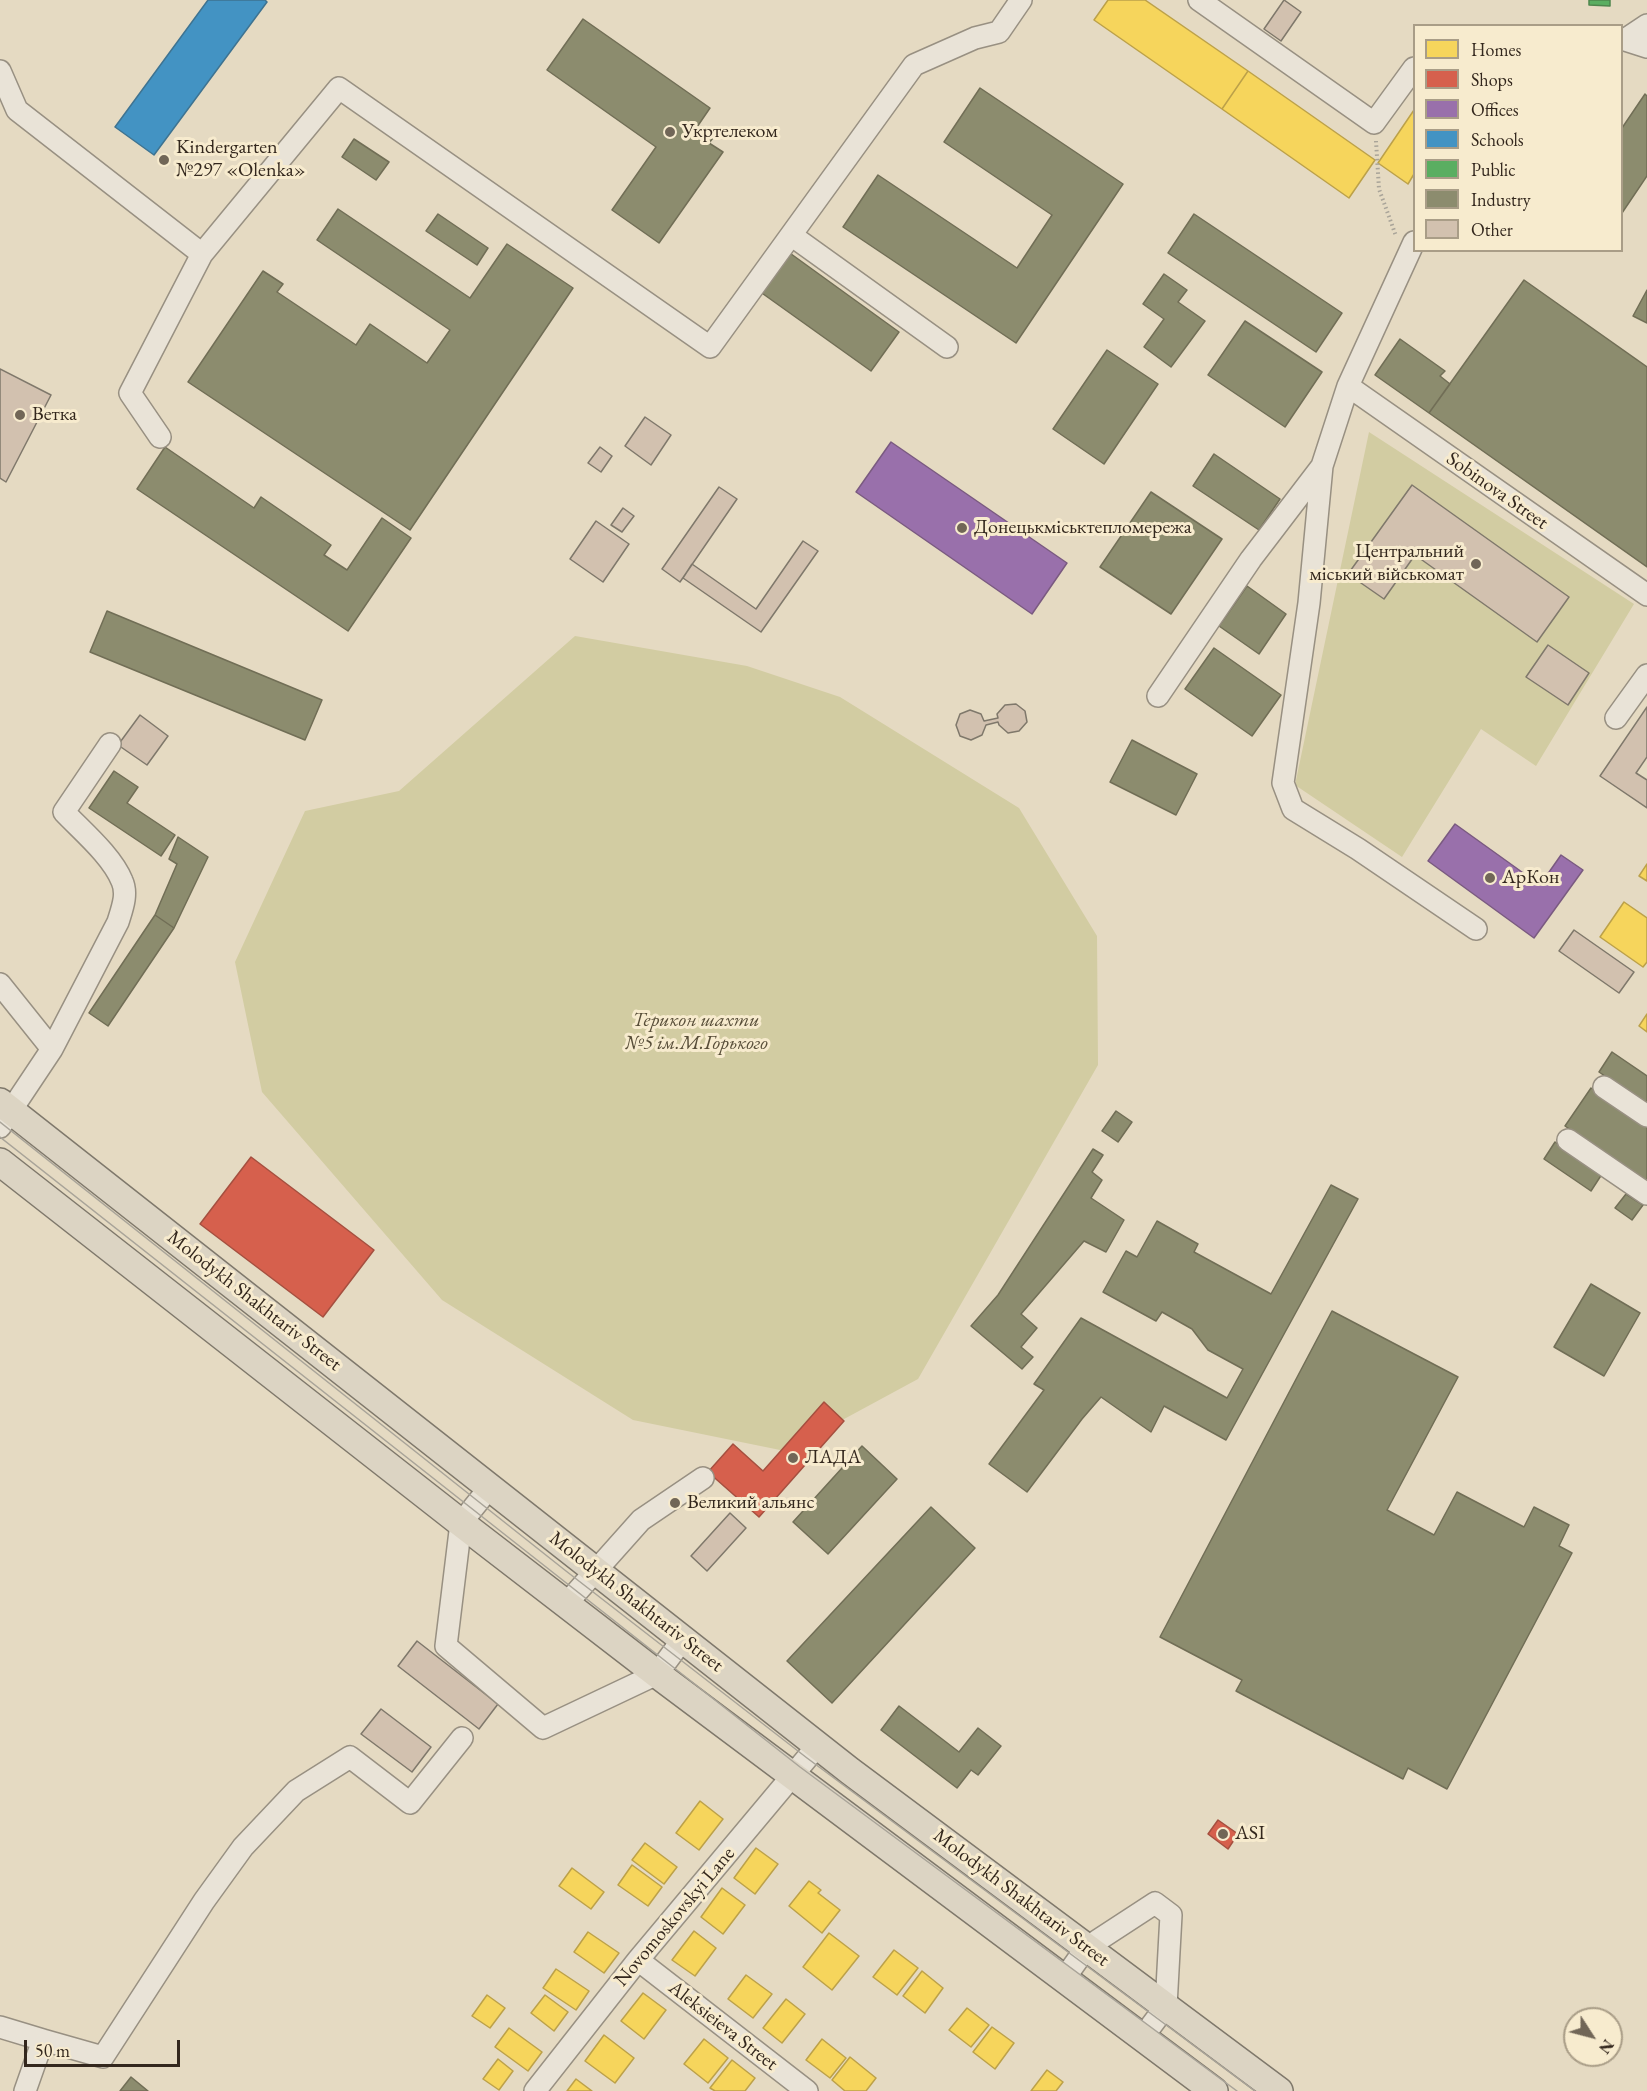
<!DOCTYPE html>
<html>
<head>
<meta charset="utf-8">
<style>
  body { margin:0 }
  #map { position:relative; width:1647px; height:2091px; overflow:hidden; background:#e5dac2; font-family:"EB Garamond",serif }
  canvas { display:block }
  .legend { position:absolute; left:1413px; top:24px; width:210px; height:228px; box-sizing:border-box; background:#f7ebce; border:2px solid #a99d87; margin:0; padding:8px 10px; list-style:none; font-size:18px; color:#33271d }
  .legend li { display:flex; align-items:center; gap:12px; height:30px }
  .legend b { width:30px; border:2px solid #a99d87 }
  .north { position:absolute; left:1563px; top:2007px; width:60px; height:60px; box-sizing:border-box; background:#f7ebce; border:2px solid #a99d87; border-radius:50%; rotate:126deg; font-size:16px; font-weight:700; line-height:24px; text-align:center; color:#33271d }
  .north::after { content:''; display:block; margin:auto; width:21px; height:27px; background:#716657; clip-path:polygon(50% 0,100% 100%,50% 72%,0 100%) }
  .scale { position:absolute; left:24px; top:2040px; width:156px; height:27px; box-sizing:border-box; border:3px solid #33271d; border-top:0; padding-left:8px; font-size:18px; line-height:21px; white-space:nowrap; color:#33271d; -webkit-text-stroke:4px #f7ebce; paint-order:stroke }
</style>
</head>
<body>
<div id="map">
<canvas width="1647" height="2091"></canvas>
<ul class="legend">
<li><b style="height:16px;background:#f6d55c"></b>Homes</li>
<li><b style="height:16px;background:#d6604d"></b>Shops</li>
<li><b style="height:16px;background:#9970ab"></b>Offices</li>
<li><b style="height:16px;background:#4393c3"></b>Schools</li>
<li><b style="height:16px;background:#5aae61"></b>Public</li>
<li><b style="height:16px;background:#8c8c6e"></b>Industry</li>
<li><b style="height:16px;background:#d2c1af"></b>Other</li>
</ul>
<div class="north">N</div>
<div class="scale">50 m</div>
</div>
<script>
const g = document.querySelector('canvas').getContext('2d');
g.lineJoin = 'round';
function fillPath(path, color) { g.fillStyle = color; g.fill(path, 'evenodd'); }
function trace(path, color, width, dash) { g.strokeStyle = color; g.lineWidth = width; g.lineCap = dash ? 'butt' : 'round'; g.setLineDash(dash || []); g.stroke(path); }
function drawText(font, color, halo, rows, align = 'center') {
  g.font = font + ' "EB Garamond",serif'; g.lineWidth = 6; g.setLineDash([]); g.textBaseline = 'middle'; g.strokeStyle = halo; g.fillStyle = color; for (const [text, x, y, turn = 0] of rows) {
    g.save(); g.translate(x, y); g.rotate((+turn || 0) * Math.PI / 180); g.textAlign = isNaN(turn) ? turn : align; if (halo) g.strokeText(text, 0, 0); g.fillText(text, 0, 0); g.restore();
  }
}
const green = new Path2D(`
  M 1369,432 L 1634,604 L 1536,766 L 1481,729 L 1402,857 L 1295,785 Z
  M 575,636 L 747,666 L 840,697 L 1019,808 L 1097,936 L 1098,1065 L 918,1379 L 785,1451 L 633,1420 L 442,1300 L 262,1092 L 235,962 L 305,811 L 399,791 Z`);
const homes = new Path2D(`
  M 1108,0 L 1145,0 L 1248,71 L 1222,109 L 1094,20 Z
  M 1248,71 L 1375,160 L 1349,198 L 1222,109 Z
  M 1414,110 L 1414,174 L 1408,184 L 1378,163 Z
  M 1647,864 L 1647,881 L 1639,876 Z
  M 1624,902 L 1647,918 L 1647,962 L 1643,967 L 1600,937 Z
  M 1647,1014 L 1647,1032 L 1639,1026 Z
  M 700,1801 L 723,1819 L 699,1850 L 676,1833 Z
  M 645,1843 L 677,1867 L 664,1884 L 632,1860 Z
  M 756,1848 L 778,1864 L 755,1894 L 734,1878 Z
  M 632,1865 L 662,1887 L 648,1906 L 618,1885 Z
  M 572,1868 L 604,1892 L 591,1909 L 559,1886 Z
  M 809,1881 L 821,1890 L 818,1893 L 840,1910 L 822,1933 L 789,1906 Z
  M 722,1888 L 745,1905 L 723,1934 L 701,1917 Z
  M 694,1931 L 716,1948 L 695,1976 L 672,1960 Z
  M 588,1932 L 619,1953 L 604,1973 L 574,1952 Z
  M 829,1933 L 859,1956 L 832,1990 L 803,1967 Z
  M 894,1950 L 918,1968 L 897,1995 L 873,1977 Z
  M 556,1969 L 589,1991 L 576,2010 L 543,1988 Z
  M 922,1971 L 943,1988 L 925,2013 L 903,1996 Z
  M 746,1975 L 772,1994 L 753,2018 L 728,1999 Z
  M 643,1993 L 666,2010 L 644,2039 L 621,2021 Z
  M 487,1995 L 505,2008 L 490,2028 L 472,2016 Z
  M 545,1995 L 568,2012 L 554,2031 L 531,2013 Z
  M 786,1999 L 805,2014 L 782,2043 L 763,2028 Z
  M 967,2008 L 989,2025 L 971,2047 L 949,2030 Z
  M 992,2027 L 1014,2043 L 995,2069 L 973,2052 Z
  M 509,2028 L 542,2052 L 528,2071 L 495,2047 Z
  M 604,2035 L 634,2058 L 615,2083 L 585,2061 Z
  M 704,2039 L 728,2058 L 708,2083 L 684,2064 Z
  M 822,2039 L 846,2058 L 830,2078 L 806,2060 Z
  M 850,2057 L 876,2078 L 866,2091 L 845,2091 L 832,2080 Z
  M 498,2059 L 513,2071 L 499,2090 L 483,2079 Z
  M 732,2060 L 755,2078 L 745,2091 L 715,2091 L 710,2088 Z
  M 1047,2070 L 1063,2082 L 1056,2091 L 1031,2091 Z
  M 576,2079 L 592,2091 L 567,2091 Z`);
const shops = new Path2D(`
  M 251,1157 L 374,1250 L 323,1317 L 200,1224 Z
  M 824,1402 L 844,1421 L 759,1517 L 708,1472 L 733,1444 L 763,1471 Z
  M 1218,1820 L 1238,1834 L 1228,1849 L 1208,1834 Z`);
const offices = new Path2D(`
  M 891,442 L 1067,563 L 1032,614 L 856,492 Z
  M 1455,824 L 1540,885 L 1561,855 L 1583,870 L 1534,938 L 1428,861 Z`);
const schools = new Path2D(`
  M 208,0 L 265,0 L 267,2 L 154,155 L 115,127 Z`);
const public = new Path2D(`
  M 1589,0 L 1610,0 L 1610,6 L 1589,5 Z`);
const industry = new Path2D(`
  M 583,19 L 710,108 L 697,127 L 713,138 L 709,143 L 723,152 L 659,243 L 612,210 L 656,147 L 547,70 Z
  M 980,88 L 1123,184 L 1016,343 L 843,227 L 878,175 L 1017,268 L 1052,215 L 944,142 Z
  M 1645,94 L 1647,96 L 1647,176 L 1622,213 L 1622,128 Z
  M 354,139 L 389,162 L 376,180 L 342,157 Z
  M 338,209 L 470,298 L 507,244 L 573,288 L 410,530 L 188,382 L 263,271 L 283,284 L 277,292 L 356,345 L 370,324 L 427,363 L 450,330 L 317,240 Z
  M 438,214 L 488,248 L 477,265 L 426,231 Z
  M 1194,214 L 1342,313 L 1316,352 L 1168,253 Z
  M 787,251 L 899,332 L 871,371 L 759,291 Z
  M 1164,274 L 1187,290 L 1178,302 L 1205,321 L 1171,367 L 1144,347 L 1164,319 L 1143,304 Z
  M 1524,280 L 1647,367 L 1647,567 L 1429,413 Z
  M 1647,290 L 1647,323 L 1633,316 Z
  M 1245,321 L 1322,372 L 1285,427 L 1208,375 Z
  M 1400,339 L 1445,371 L 1440,376 L 1450,384 L 1429,413 L 1375,375 Z
  M 1107,350 L 1158,384 L 1104,464 L 1053,429 Z
  M 165,447 L 254,508 L 261,497 L 331,545 L 324,555 L 347,570 L 382,518 L 411,538 L 348,631 L 137,489 Z
  M 1214,454 L 1280,499 L 1259,530 L 1193,486 Z
  M 1151,492 L 1222,539 L 1171,614 L 1100,567 Z
  M 1247,586 L 1286,614 L 1259,654 L 1219,626 Z
  M 107,611 L 322,700 L 305,740 L 90,652 Z
  M 1214,648 L 1281,695 L 1252,736 L 1185,689 Z
  M 1132,740 L 1197,774 L 1176,815 L 1110,782 Z
  M 114,771 L 138,787 L 127,803 L 175,835 L 161,856 L 89,808 Z
  M 178,837 L 208,857 L 174,928 L 155,915 L 177,864 L 169,859 Z
  M 155,915 L 174,928 L 108,1026 L 89,1013 Z
  M 1612,1052 L 1647,1076 L 1647,1105 L 1599,1072 Z
  M 1591,1088 L 1647,1126 L 1647,1182 L 1565,1126 Z
  M 1116,1111 L 1132,1122 L 1118,1142 L 1102,1131 Z
  M 1555,1142 L 1602,1174 L 1591,1191 L 1544,1159 Z
  M 1093,1149 L 1103,1155 L 1092,1172 L 1102,1180 L 1091,1198 L 1124,1220 L 1106,1252 L 1084,1241 L 1021,1314 L 1037,1328 L 1021,1347 L 1033,1357 L 1022,1369 L 971,1326 L 998,1295 Z
  M 1331,1185 L 1358,1199 L 1226,1440 L 1164,1406 L 1151,1432 L 1101,1397 L 1082,1419 L 1027,1492 L 989,1464 L 1044,1390 L 1034,1384 L 1081,1318 L 1227,1398 L 1243,1369 L 1208,1350 L 1192,1329 L 1162,1312 L 1156,1321 L 1103,1292 L 1126,1251 L 1137,1257 L 1157,1221 L 1198,1244 L 1194,1252 L 1271,1294 Z
  M 1626,1194 L 1643,1205 L 1632,1220 L 1615,1208 Z
  M 1591,1284 L 1640,1313 L 1604,1376 L 1554,1347 Z
  M 1332,1311 L 1458,1377 L 1387,1510 L 1434,1535 L 1457,1492 L 1524,1527 L 1534,1507 L 1569,1525 L 1559,1546 L 1572,1553 L 1447,1789 L 1408,1768 L 1403,1779 L 1236,1691 L 1242,1680 L 1160,1637 Z
  M 862,1446 L 897,1479 L 828,1554 L 793,1522 Z
  M 931,1507 L 975,1548 L 832,1703 L 787,1661 Z
  M 899,1706 L 959,1752 L 978,1728 L 1001,1746 L 978,1775 L 971,1770 L 957,1788 L 881,1730 Z
  M 131,2077 L 148,2091 L 120,2091 Z`);
const building = new Path2D(`
  M 1284,0 L 1301,12 L 1281,41 L 1264,29 Z
  M 0,369 L 51,395 L 6,482 L 0,478 Z
  M 645,417 L 671,435 L 651,465 L 625,446 Z
  M 600,447 L 612,456 L 601,472 L 588,463 Z
  M 1412,485 L 1569,597 L 1537,642 L 1415,555 L 1384,599 L 1348,574 Z
  M 719,487 L 737,499 L 680,582 L 662,569 Z
  M 623,508 L 634,516 L 622,532 L 611,525 Z
  M 596,521 L 629,544 L 603,582 L 570,559 Z
  M 803,541 L 818,551 L 761,632 L 683,578 L 692,564 L 756,609 Z
  M 1548,645 L 1589,673 L 1568,705 L 1526,677 Z
  M 1016,704 L 1025,711 L 1027,722 L 1019,731 L 1008,733 L 999,725 L 998,722 L 986,725 L 982,735 L 971,740 L 960,736 L 956,725 L 960,714 L 970,710 L 981,714 L 984,721 L 998,718 L 997,714 L 1005,705 Z
  M 1647,707 L 1647,757 L 1636,773 L 1647,780 L 1647,808 L 1600,776 Z
  M 140,715 L 168,736 L 147,765 L 118,745 Z
  M 1574,930 L 1634,972 L 1619,993 L 1559,951 Z
  M 730,1513 L 746,1528 L 707,1571 L 691,1556 Z
  M 417,1641 L 498,1704 L 479,1729 L 398,1666 Z
  M 381,1709 L 431,1747 L 412,1772 L 361,1734 Z`);
const path = new Path2D(`
  M 1376,141 L 1379,189 L 1396,236`);
const minor = new Path2D(`
  M 1199,0 L 1374,123 L 1414,68
  M 1622,39 L 1647,47
  M 1626,39 L 1647,25
  M 0,71 L 17,110 L 202,254
  M 791,235 L 947,347
  M 1348,386 L 1647,595
  M 160,437 L 130,393 L 202,254 L 339,88 L 710,347 L 914,65 L 975,38 L 999,32 L 1021,0
  M 1322,466 L 1309,603 L 1283,783 L 1293,809 L 1358,849 L 1476,929
  M 1158,696 L 1251,559 L 1322,466 L 1348,386 L 1414,242
  M 1616,718 L 1647,675
  M 0,984 L 52,1049 L 0,1127
  M 52,1049 L 118,922 C 122,909 128,894 122,881 C 112,856 82,831 64,812 L 110,744
  M 1604,1087 L 1647,1116
  M 1568,1140 L 1647,1194
  M 490,1487 L 461,1523 L 446,1646 L 543,1728 L 657,1674 L 683,1639
  M 567,1603 L 641,1520 L 703,1478
  M 638,1960 L 807,2091
  M 1064,1979 L 1086,1948 L 1155,1903 L 1171,1915 L 1166,2006 L 1142,2038
  M 0,2027 L 43,2040 L 25,2091
  M 43,2040 L 103,2057 L 204,1901 L 243,1847 L 296,1791 L 350,1757 L 410,1803 L 462,1738
  M 535,2091 L 638,1960 L 818,1745`);
const major = new Path2D(`
  M 0,1102 L 850,1771 L 1279,2091
  M 0,1162 L 461,1523 L 657,1674 L 1214,2091`);
const tram = new Path2D(`
  M 0,1122 L 566,1571 L 807,1758 L 1255,2091
  M 0,1137 L 800,1767 L 1237,2091`);
const markers = [
  [670,132,6,"#716657"],
  [164,160,6,"#716657"],
  [20,415,6,"#716657"],
  [962,528,6,"#716657"],
  [1476,564,6,"#716657"],
  [1490,878,6,"#716657"],
  [793,1458,6,"#716657"],
  [675,1503,6,"#716657"],
  [1223,1834,6,"#716657"]
];
const poiNames = [
  ["Укртелеком",682,132],
  ["Kindergarten",176,148],
  ["№297 «Olenka»",176,171],
  ["Ветка",32,415],
  ["Донецькміськтепломережа",974,528],
  ["Центральний",1464,552,"right"],
  ["міський військомат",1464,575,"right"],
  ["АрКон",1502,878],
  ["ЛАДА",805,1458],
  ["Великий альянс",687,1503],
  ["ASI",1235,1834]
];
const streetNames = [
  ["Sobinova Street",1497,491,35],
  ["Molodykh Shakhtariv Street",254,1301,38],
  ["Molodykh Shakhtariv Street",636,1602,38],
  ["Molodykh Shakhtariv Street",1021,1898,37],
  ["Novomoskovskyi Lane",675,1917,-50],
  ["Aleksieieva Street",723,2026,38]
];
const parkNames = [
  ["Терикон шахти",696,1021],
  ["№5 ім.М.Горького",696,1044]
];
fillPath(green, '#d2cca2');
fillPath(homes, '#f6d55c');
trace(homes, '#bca149', 1.5);
fillPath(shops, '#d6604d');
trace(shops, '#a54f3f', 1.5);
fillPath(offices, '#9970ab');
trace(offices, '#7a5a80', 1.5);
fillPath(schools, '#4393c3');
trace(schools, '#3e7391', 1.5);
fillPath(public, '#5aae61');
trace(public, '#4e864d', 1.5);
fillPath(industry, '#8c8c6e');
trace(industry, '#716e56', 1.5);
fillPath(building, '#d2c1af');
trace(building, '#7f786b', 1.5);
trace(minor, '#989082', 24);
trace(major, '#7f786b', 30);
trace(path, '#a9a499', 4, [1.5, 3]);
trace(minor, '#e9e3d7', 21);
trace(major, '#dcd4c3', 27);
trace(tram, '#a9a499', 1.5);
for (const [x, y, r, color] of markers) { const dot = new Path2D(); dot.arc(x, y, r, 0, 2 * Math.PI); g.fillStyle = color; g.fill(dot); trace(dot, '#f7ebce', 2); }
drawText('20px', '#33271d', '#f7ebce', poiNames, 'left');
drawText('20px', '#33271d', '#f7ebce', streetNames);
drawText('italic 20px', '#574d38', '#f7ebce', parkNames);
</script>
</body>
</html>
